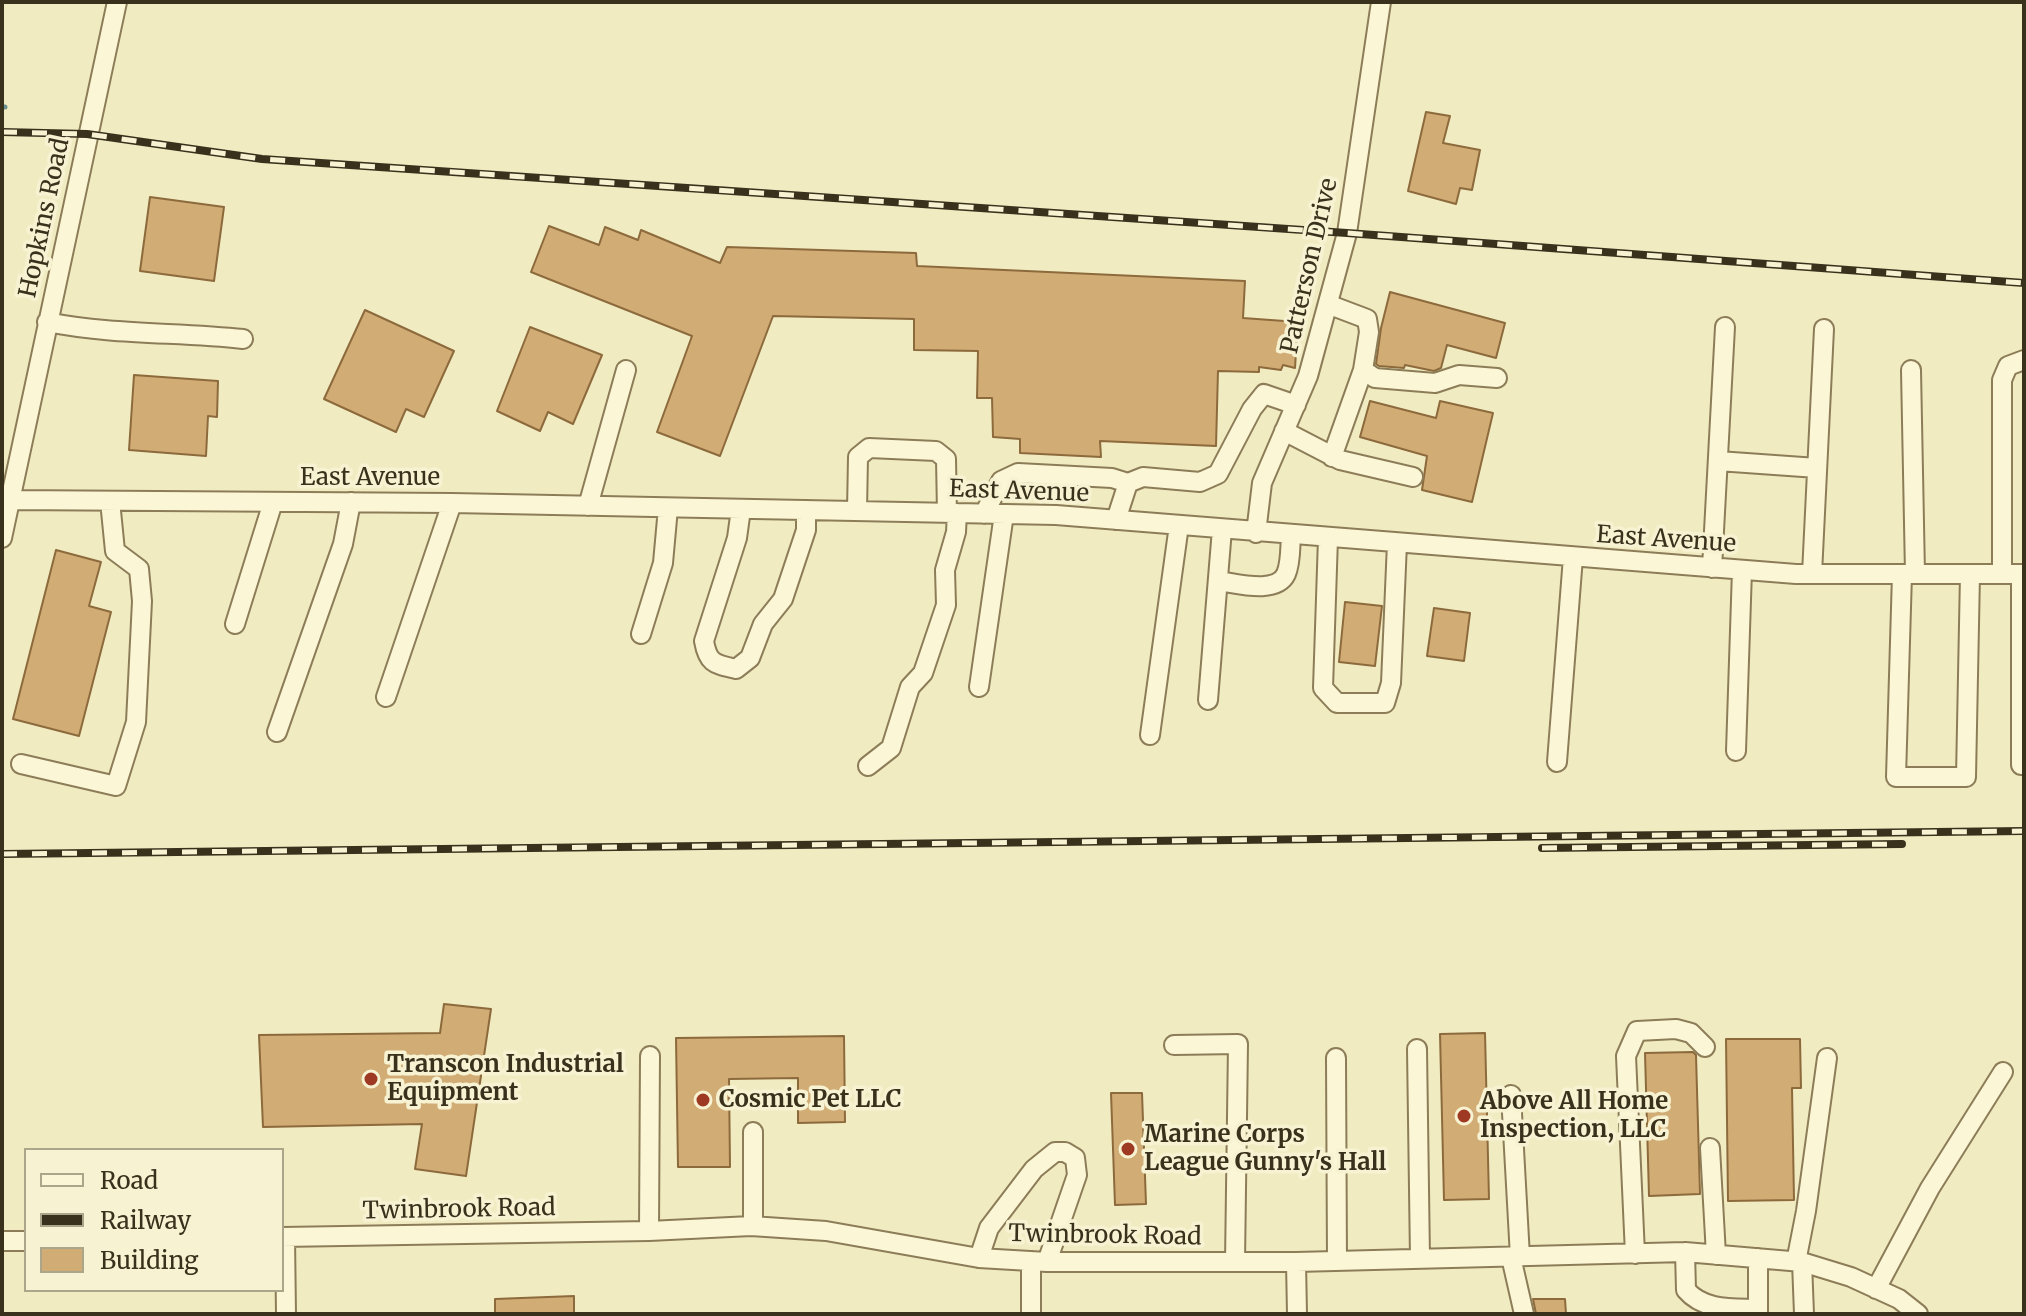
<!DOCTYPE html>
<html>
<head>
<meta charset="utf-8">
<style>
  body { margin:0 }
  #map { position:relative; width:2026px; height:1316px; overflow:hidden; background:#f1ebc2; font-family:Merriweather,serif }
  canvas { display:block }
  .frame { position:absolute; inset:0; border:4px solid #3a311d; pointer-events:none }
  .legend { position:absolute; left:24px; top:1148px; width:260px; height:144px; box-sizing:border-box; background:#f7f3d2; border:2px solid #aba58a; margin:0; padding:10px 14px; list-style:none; font-size:24px; color:#3a311d }
  .legend li { display:flex; align-items:center; gap:16px; height:40px }
  .legend b { width:40px; border:2px solid #aba58a }
</style>
</head>
<body>
<div id="map">
<canvas width="2026" height="1316"></canvas>
<div class="frame"></div>
<ul class="legend">
<li><b style="height:10px;background:#fbf6d6"></b>Road</li>
<li><b style="height:10px;background:#3a311d"></b>Railway</li>
<li><b style="height:22px;background:#d1ac75"></b>Building</li>
</ul>
</div>
<script>
const g = document.querySelector('canvas').getContext('2d');
g.lineJoin = 'round';
function trace(path, color, width, dash) { g.strokeStyle = color; g.lineWidth = width; g.lineCap = dash ? 'butt' : 'round'; g.setLineDash(dash || []); g.stroke(path); }
function fillPath(path, color) { g.fillStyle = color; g.fill(path, 'evenodd'); }
function drawText(font, color, halo, rows, align = 'center') {
  g.font = font + ' Merriweather,serif'; g.lineWidth = 7; g.setLineDash([]); g.textBaseline = 'middle'; g.strokeStyle = halo; g.fillStyle = color; for (const [text, x, y, turn = 0] of rows) {
    g.save(); g.translate(x, y); g.rotate((+turn || 0) * Math.PI / 180); g.textAlign = isNaN(turn) ? turn : align; if (halo) g.strokeText(text, 0, 0); g.fillText(text, 0, 0); g.restore();
  }
}
const stream = new Path2D(`
  M 2,107 L 5,107`);
const building = new Path2D(`
  M 1426,112 L 1450,116 L 1443,143 L 1480,150 L 1472,190 L 1460,188 L 1456,204 L 1408,191 Z
  M 150,197 L 224,207 L 214,281 L 140,271 Z
  M 549,226 L 599,245 L 605,227 L 638,240 L 641,230 L 720,263 L 727,247 L 916,253 L 917,266 L 1245,281 L 1243,318 L 1298,322 L 1295,368 L 1283,365 L 1281,370 L 1259,367 L 1259,372 L 1218,371 L 1216,446 L 1100,441 L 1101,457 L 1020,453 L 1020,439 L 993,437 L 992,398 L 977,398 L 978,351 L 914,350 L 914,319 L 773,316 L 720,456 L 657,432 L 692,336 L 531,272 Z
  M 1390,292 L 1505,323 L 1496,358 L 1447,345 L 1441,368 L 1434,371 L 1405,365 L 1404,368 L 1379,366 L 1376,364 L 1381,328 Z
  M 365,310 L 454,351 L 424,417 L 406,409 L 396,432 L 324,399 Z
  M 530,327 L 602,355 L 573,424 L 548,412 L 540,431 L 497,411 Z
  M 134,375 L 218,381 L 217,417 L 208,416 L 206,456 L 129,450 Z
  M 1370,401 L 1436,418 L 1440,401 L 1493,413 L 1472,502 L 1422,490 L 1427,456 L 1360,437 Z
  M 56,550 L 101,562 L 89,606 L 111,612 L 79,736 L 13,719 Z
  M 1345,602 L 1382,606 L 1375,666 L 1339,662 Z
  M 1434,608 L 1470,613 L 1464,661 L 1427,656 Z
  M 444,1004 L 491,1009 L 466,1176 L 415,1169 L 422,1124 L 263,1127 L 259,1035 L 440,1033 Z
  M 1485,1033 L 1489,1199 L 1444,1200 L 1440,1034 Z
  M 844,1036 L 845,1122 L 798,1123 L 798,1078 L 729,1079 L 730,1167 L 678,1167 L 676,1038 Z
  M 1726,1039 L 1800,1039 L 1801,1088 L 1792,1088 L 1794,1200 L 1728,1201 Z
  M 1693,1052 L 1696,1055 L 1700,1194 L 1649,1196 L 1645,1053 Z
  M 1111,1093 L 1142,1093 L 1146,1204 L 1115,1205 Z
  M 574,1296 L 574,1314 L 495,1314 L 495,1299 Z
  M 1533,1299 L 1565,1299 L 1566,1314 L 1536,1314 Z`);
const minor = new Path2D(`
  M 1330,305 L 1367,319 L 1369,332 L 1363,370 L 1375,378 L 1435,383 L 1459,375 L 1497,378
  M 47,322 C 112,335 178,332 243,339
  M 1911,370 L 1915,574
  M 1284,431 L 1340,460 L 1413,477
  M 1332,457 L 1363,370
  M 1718,461 L 1817,468
  M 10,500 L 452,503 L 1056,515 L 1796,574 L 2024,574
  M 588,506 L 626,370
  M 741,509 L 737,538 L 704,641 C 708,664 715,664 736,669 L 750,658 L 763,624 L 783,599 L 806,530 L 806,510
  M 857,511 L 858,457 L 869,448 L 936,451 L 946,459 L 947,513
  M 984,514 L 1001,481 L 1018,473 L 1112,478 L 1128,483
  M 1116,520 L 1128,483 L 1143,477 L 1200,482 L 1218,474 L 1252,409 L 1264,394 L 1296,405
  M 1256,533 L 1262,483 L 1308,376 L 1347,233 L 1381,2
  M 2,538 L 117,2
  M 1328,538 L 1323,688 L 1337,703 L 1385,703 L 1391,683 L 1397,543
  M 1712,568 L 1725,327
  M 1812,574 L 1824,329
  M 1902,574 L 1896,777 L 1966,777 L 1970,574
  M 2002,574 L 2002,380 L 2008,366 L 2024,360
  M 2021,574 L 2021,765 L 2024,765
  M 1218,581 C 1236,583 1276,595 1286,574 C 1291,563 1290,547 1291,535
  M 235,624 L 273,502
  M 641,634 L 663,563 L 668,508
  M 979,687 L 1004,514
  M 386,697 L 452,503
  M 1208,700 L 1222,529
  M 277,732 L 343,544 L 351,502
  M 1150,735 L 1179,525
  M 1736,751 L 1742,570
  M 1557,762 L 1573,557
  M 21,764 L 116,786 L 136,722 L 142,601 L 139,569 L 115,551 L 110,501
  M 868,766 L 891,748 L 910,687 L 923,673 L 946,605 L 945,570 L 956,532 L 957,513
  M 1174,1045 L 1238,1044 L 1235,1262
  M 1417,1049 L 1420,1259
  M 1336,1058 L 1337,1261
  M 1511,1095 L 1520,1257
  M 1710,1148 L 1716,1255
  M 753,1226 L 753,1132
  M 649,1231 L 650,1056
  M 282,1237 L 649,1231 L 751,1226 L 826,1231 L 979,1258 L 1047,1262 L 1296,1262 L 1685,1252 L 1802,1262 L 1851,1277 L 1899,1299 L 1918,1314
  M 285,1237 L 286,1314
  M 2,1241 L 26,1241
  M 1685,1252 L 1686,1290 C 1704,1311 1733,1308 1758,1309
  M 1635,1254 L 1626,1056 L 1637,1031 L 1676,1029 L 1691,1033 L 1705,1047
  M 1511,1257 L 1524,1314
  M 979,1258 L 989,1228 L 1034,1169 L 1055,1152 L 1065,1152 L 1075,1158 L 1077,1175 L 1047,1262
  M 1758,1258 L 1758,1314
  M 1031,1261 L 1031,1314
  M 1296,1262 L 1297,1314
  M 1796,1262 L 1806,1211 L 1827,1058
  M 1802,1262 L 1804,1314
  M 1876,1289 L 1930,1188 L 2003,1072`);
const rail = new Path2D(`
  M 2,132 L 87,134 L 262,159 L 1347,233 L 2024,283
  M 1542,848 L 1902,844
  M 2,854 L 2024,831`);
const markers = [
  [371,1079,8,"#9e3a24"],
  [703,1100,8,"#9e3a24"],
  [1464,1116,8,"#9e3a24"],
  [1128,1149,8,"#9e3a24"]
];
const streetNames = [
  ["Hopkins Road",45,218,-78],
  ["Patterson Drive",1310,266,-77],
  ["East Avenue",370,478],
  ["East Avenue",1019,492,2],
  ["East Avenue",1666,540,4],
  ["Twinbrook Road",459,1210,-1],
  ["Twinbrook Road",1105,1236,1]
];
const poiNames = [
  ["Transcon Industrial",387,1065],
  ["Equipment",387,1093],
  ["Cosmic Pet LLC",719,1100],
  ["Above All Home",1480,1102],
  ["Inspection, LLC",1480,1130],
  ["Marine Corps",1144,1135],
  ["League Gunny's Hall",1144,1163]
];
trace(stream, '#6b928f', 5);
fillPath(building, '#d1ac75');
trace(building, '#8c6a3c', 2);
trace(minor, '#8c7d58', 22);
trace(minor, '#fbf6d6', 18);
trace(rail, '#3a311d', 8);
trace(rail, '#f7f3d2', 5, [15]);
for (const [x, y, r, color] of markers) { const dot = new Path2D(); dot.arc(x, y, r, 0, 2 * Math.PI); g.fillStyle = color; g.fill(dot); trace(dot, '#f7f3d2', 3); }
drawText('24px', '#3a311d', '#f7f3d2', streetNames);
drawText('bold 24px', '#3a311d', '#f7f3d2', poiNames, 'left');
</script>
</body>
</html>
